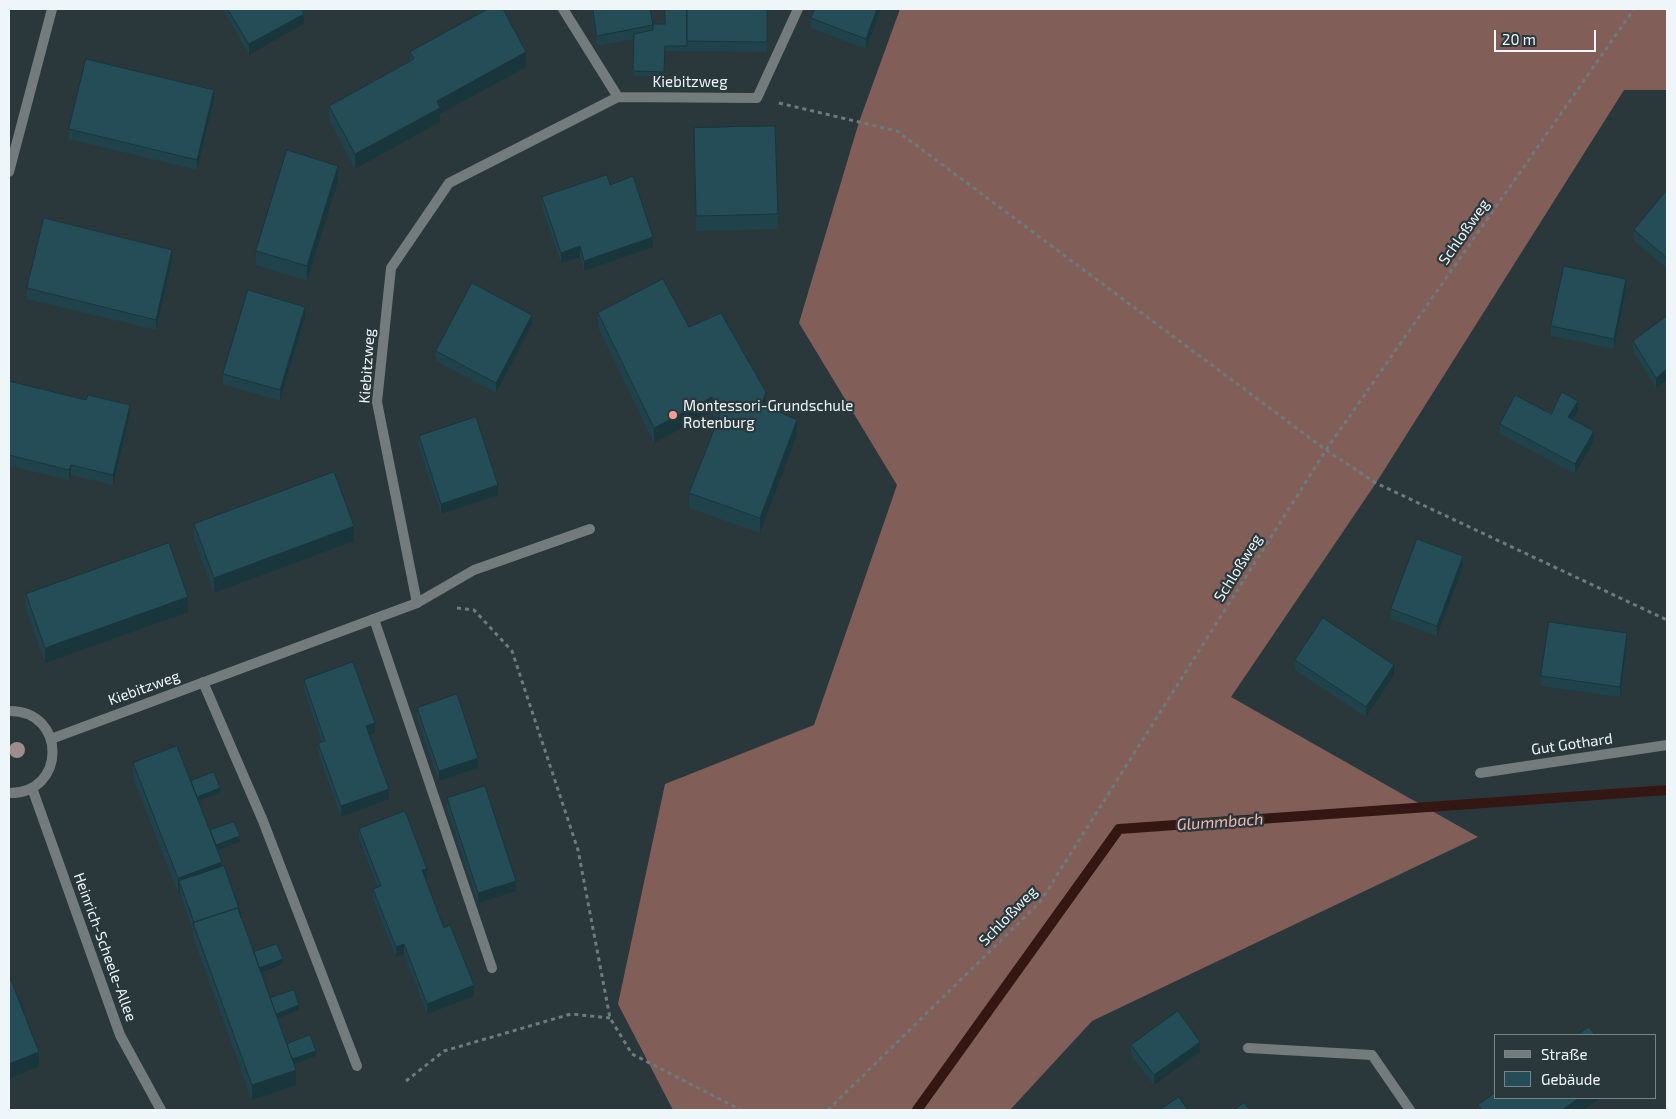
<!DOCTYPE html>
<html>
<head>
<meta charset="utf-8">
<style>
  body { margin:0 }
  #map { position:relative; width:1676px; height:1119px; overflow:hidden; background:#2a383c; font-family:"Exo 2",sans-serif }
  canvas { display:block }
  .frame { position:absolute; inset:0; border:10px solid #eef6f9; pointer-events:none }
  .legend { position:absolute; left:1494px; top:1034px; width:162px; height:65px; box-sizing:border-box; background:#2a383c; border:1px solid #788488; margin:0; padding:6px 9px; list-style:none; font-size:15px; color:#eef6f9 }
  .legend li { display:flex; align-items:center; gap:10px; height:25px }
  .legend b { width:25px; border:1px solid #788488 }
  .scale { position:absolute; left:1494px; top:30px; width:102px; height:22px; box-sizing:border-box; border:2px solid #eef6f9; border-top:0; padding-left:6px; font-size:15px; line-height:18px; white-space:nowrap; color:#eef6f9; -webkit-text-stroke:4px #2a383c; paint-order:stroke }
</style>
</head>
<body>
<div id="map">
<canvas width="1676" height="1119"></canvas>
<div class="frame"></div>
<ul class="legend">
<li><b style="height:6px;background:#747b7d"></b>Straße</li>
<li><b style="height:14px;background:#244d57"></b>Gebäude</li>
</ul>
<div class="scale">20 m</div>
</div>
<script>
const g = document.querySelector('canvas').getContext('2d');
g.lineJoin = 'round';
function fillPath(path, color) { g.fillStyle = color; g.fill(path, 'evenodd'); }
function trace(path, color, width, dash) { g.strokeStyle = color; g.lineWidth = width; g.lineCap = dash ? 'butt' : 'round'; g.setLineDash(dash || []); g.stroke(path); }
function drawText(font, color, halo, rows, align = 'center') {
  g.font = font + ' "Exo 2",sans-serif'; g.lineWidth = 4.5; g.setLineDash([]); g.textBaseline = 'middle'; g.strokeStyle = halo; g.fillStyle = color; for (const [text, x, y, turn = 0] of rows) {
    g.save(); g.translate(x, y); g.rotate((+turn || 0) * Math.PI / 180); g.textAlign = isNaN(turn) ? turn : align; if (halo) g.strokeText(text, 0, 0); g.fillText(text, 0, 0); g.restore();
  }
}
const forest = new Path2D(`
  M 900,9 L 1667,9 L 1667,90 L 1624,90 L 1376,483 L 1231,697 L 1478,837 L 1092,1021 L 1010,1110 L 673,1110 L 618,1004 L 665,784 L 814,725 L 897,485 L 799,323 L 859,122 Z`);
const stream = new Path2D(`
  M 917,1110 L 1119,829 L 1667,790`);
const path = new Path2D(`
  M 779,103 L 897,131 L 1326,450 L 1376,483 L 1667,620
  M 457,608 L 474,610 L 512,651 L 578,850 L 610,1018 L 632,1054 L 741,1110
  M 406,1081 L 444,1051 L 571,1014 L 610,1018
  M 828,1110 L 1040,902 L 1326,450 L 1634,9`);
const lane = new Path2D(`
  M 417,603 L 474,570 L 590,529
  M 374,619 L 492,968
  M 203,682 L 263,821 L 357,1066
  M 1248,1048 L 1372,1055 L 1410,1110`);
const street = new Path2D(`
  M 563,9 L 618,97
  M 9,172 L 52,9
  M 9,711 C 67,710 67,794 9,793
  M 51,739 L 417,603 L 377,402 L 391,268 L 449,183 L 618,97 L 757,98 L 798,9
  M 1480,773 L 1667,745
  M 32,788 L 120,1035 L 161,1110`);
const trees = [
  [17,750]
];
const wall = new Path2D(`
  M 223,9 L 301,9 L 304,24 L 249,55 Z
  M 591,9 L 650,9 L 653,24 L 665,24 L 767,9 L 767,52 L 665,51 L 664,78 L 633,76 L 634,39 L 597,46 Z
  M 815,9 L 881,9 L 866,49 L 811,28 L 811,18 Z
  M 410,52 L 526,67 L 440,114 L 440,122 L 355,169 L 329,120 L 329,106 L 410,61 Z
  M 214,100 L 197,170 L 69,139 L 69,129 Z
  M 694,142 L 778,214 L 778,229 L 696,231 Z
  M 338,181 L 307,281 L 256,265 L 256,251 Z
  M 610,185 L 653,247 L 584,271 L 580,257 L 561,263 L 542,207 L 542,197 Z
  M 1667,190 L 1667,268 L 1634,241 L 1634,230 Z
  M 172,260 L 156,330 L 27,299 L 27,288 Z
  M 1626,290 L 1614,349 L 1551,336 L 1551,326 Z
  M 598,313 L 689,327 L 766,406 L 797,435 L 760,533 L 689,508 L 689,493 L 717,423 L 712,412 L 654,443 L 598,327 Z
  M 1667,316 L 1656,388 L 1633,351 L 1633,341 Z
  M 305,317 L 280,401 L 223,384 L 223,374 Z
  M 532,325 L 496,393 L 436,361 L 436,351 Z
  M 9,381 L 130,415 L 113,485 L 71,475 L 69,480 L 9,466 Z
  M 1578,411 L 1573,420 L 1594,441 L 1575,474 L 1500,434 L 1500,424 L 1551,414 Z
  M 419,436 L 498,495 L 441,514 L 419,446 Z
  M 194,524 L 354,541 L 214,593 L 194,539 Z
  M 1463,567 L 1437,636 L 1391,619 L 1391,609 Z
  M 26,594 L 188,612 L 45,663 L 26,609 Z
  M 1627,643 L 1620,697 L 1541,686 L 1541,676 Z
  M 1295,660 L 1394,675 L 1366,717 L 1295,670 Z
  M 304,680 L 375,733 L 369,735 L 389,799 L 341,817 L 318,753 L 318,743 L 322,742 L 304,690 Z
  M 417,708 L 478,768 L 439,781 L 417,718 Z
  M 133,763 L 191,781 L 220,793 L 199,801 L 210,830 L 240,842 L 218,850 L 222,866 L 254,952 L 283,964 L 261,972 L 270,998 L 299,1010 L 278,1018 L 287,1044 L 316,1056 L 294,1064 L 296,1085 L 252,1100 L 193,937 L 193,931 L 180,892 L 178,893 L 133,778 Z
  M 447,798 L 516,891 L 478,903 L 447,808 Z
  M 359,829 L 427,879 L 425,880 L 444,928 L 474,996 L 427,1014 L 404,954 L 396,957 L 373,900 L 373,889 L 378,888 L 359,839 Z
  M 1131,1045 L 1200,1052 L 1154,1085 L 1131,1055 Z
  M 1478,1105 L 1583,1110 L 1478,1110 Z`);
const shadedWall = new Path2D(`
  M 877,9 L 881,9 L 866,49 L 866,39 Z
  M 304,14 L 304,24 L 249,55 L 249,44 Z
  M 526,52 L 526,67 L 440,114 L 440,122 L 355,169 L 355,154 L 437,101 Z
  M 214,90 L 214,100 L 197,170 L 197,160 Z
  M 338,166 L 338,181 L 307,281 L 307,266 Z
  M 653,237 L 653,247 L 584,271 L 584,261 Z
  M 580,246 L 580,257 L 561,263 L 561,253 Z
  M 172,250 L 172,260 L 156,330 L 156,320 Z
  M 1626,279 L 1626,290 L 1614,349 L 1614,339 Z
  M 305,307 L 305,317 L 280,401 L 280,390 Z
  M 532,315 L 532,325 L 496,393 L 496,383 Z
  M 1667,369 L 1667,380 L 1656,388 L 1656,378 Z
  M 766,392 L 766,406 L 762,404 Z
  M 712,397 L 712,412 L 654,443 L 654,428 Z
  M 1578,401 L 1578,411 L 1568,427 L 1568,417 Z
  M 130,405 L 130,415 L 113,485 L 113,475 Z
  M 797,420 L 797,435 L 760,533 L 760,518 Z
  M 1594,431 L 1594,441 L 1575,474 L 1575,464 Z
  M 71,465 L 71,475 L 69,480 L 69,470 Z
  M 498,485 L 498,495 L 441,514 L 441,504 Z
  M 354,526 L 354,541 L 214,593 L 214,578 Z
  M 1463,556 L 1463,567 L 1437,636 L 1437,626 Z
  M 188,597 L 188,612 L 45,663 L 45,648 Z
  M 1627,633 L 1627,643 L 1620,697 L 1620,687 Z
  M 1394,665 L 1394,675 L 1366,717 L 1366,707 Z
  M 375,723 L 375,733 L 366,736 L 366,726 Z
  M 478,758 L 478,768 L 439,781 L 439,771 Z
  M 220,788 L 220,793 L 193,803 L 193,798 Z
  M 389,789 L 389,799 L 341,817 L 341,806 Z
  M 240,836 L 240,842 L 212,852 L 212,847 Z
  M 222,862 L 222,876 L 179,881 L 180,892 L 178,893 L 178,878 Z
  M 427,869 L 427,879 L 422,881 L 422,870 Z
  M 516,881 L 516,891 L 478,903 L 478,893 Z
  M 404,944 L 404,954 L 396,957 L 396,947 Z
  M 283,959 L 283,964 L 257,974 L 257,969 Z
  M 474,985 L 474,996 L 427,1014 L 427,1004 Z
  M 299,1005 L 299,1010 L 273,1020 L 273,1015 Z
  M 1200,1042 L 1200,1052 L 1154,1085 L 1154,1075 Z
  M 316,1051 L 316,1056 L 289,1066 L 289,1060 Z
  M 39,1052 L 39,1066 L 9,1079 L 9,1064 Z
  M 296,1070 L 296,1085 L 252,1100 L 252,1085 Z
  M 1579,1098 L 1600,1098 L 1583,1110 L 1562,1110 Z`);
const building = new Path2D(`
  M 228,9 L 301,9 L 304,14 L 249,44 Z
  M 488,9 L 503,9 L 526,52 L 437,101 L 440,108 L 355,154 L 329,106 L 414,59 L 410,52 Z
  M 593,9 L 650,9 L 653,25 L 597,36 Z
  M 665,9 L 687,9 L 687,46 L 665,46 L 664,72 L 633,71 L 634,34 L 653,30 L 653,24 L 665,24 Z
  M 687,9 L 767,9 L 767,42 L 687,41 Z
  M 815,9 L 877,9 L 866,39 L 811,18 Z
  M 86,59 L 214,90 L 197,160 L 69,129 Z
  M 775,126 L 778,214 L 696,216 L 694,128 Z
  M 287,150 L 338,166 L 307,266 L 256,251 Z
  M 607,175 L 610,185 L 633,176 L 653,237 L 584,261 L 580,246 L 561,253 L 542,197 Z
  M 1667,190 L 1667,258 L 1634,230 Z
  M 44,218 L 172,250 L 156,320 L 27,288 Z
  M 1564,266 L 1626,279 L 1614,339 L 1551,326 Z
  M 663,279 L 689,327 L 721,313 L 766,392 L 762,404 L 797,420 L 760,518 L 689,493 L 720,415 L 712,397 L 654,428 L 598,313 Z
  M 472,283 L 532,315 L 496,383 L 436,351 Z
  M 248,290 L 305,307 L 280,390 L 223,374 Z
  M 1667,316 L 1667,369 L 1656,378 L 1633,341 Z
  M 9,381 L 86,400 L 88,395 L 130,405 L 113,475 L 71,465 L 69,470 L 9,455 Z
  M 1562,392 L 1578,401 L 1568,417 L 1594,431 L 1575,464 L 1500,424 L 1515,395 L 1551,414 Z
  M 476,417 L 498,485 L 441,504 L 419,436 Z
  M 334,472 L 354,526 L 214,578 L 194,524 Z
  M 1417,539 L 1463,556 L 1437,626 L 1391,609 Z
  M 169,543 L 188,597 L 45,648 L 26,594 Z
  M 1323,618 L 1394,665 L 1366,707 L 1295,660 Z
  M 1549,622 L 1627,633 L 1620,687 L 1541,676 Z
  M 353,662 L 375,723 L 366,726 L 389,789 L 341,806 L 318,743 L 325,741 L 304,680 Z
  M 457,694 L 478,758 L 439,771 L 417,708 Z
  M 177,746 L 222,862 L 178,878 L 133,763 Z
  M 214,772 L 220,788 L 197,797 L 191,781 Z
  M 485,786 L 516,881 L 478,893 L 447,798 Z
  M 405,811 L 427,869 L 422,870 L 444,928 L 450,925 L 474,985 L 427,1004 L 404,944 L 396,947 L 373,889 L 381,886 L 359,829 Z
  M 234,822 L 240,836 L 216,845 L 210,830 Z
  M 224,866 L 242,917 L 241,918 L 238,908 L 194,922 L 179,881 Z
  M 238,908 L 296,1070 L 252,1085 L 193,923 Z
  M 277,944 L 283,959 L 259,968 L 254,952 Z
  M 9,975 L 39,1052 L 9,1064 Z
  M 294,990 L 299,1005 L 276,1014 L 270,998 Z
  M 1178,1011 L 1200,1042 L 1154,1075 L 1131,1045 Z
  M 1589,1027 L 1595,1035 L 1577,1035 Z
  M 310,1035 L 316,1051 L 292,1059 L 287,1044 Z
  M 1495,1093 L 1495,1098 L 1579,1098 L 1562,1110 L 1482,1110 L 1478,1105 Z
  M 1179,1097 L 1188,1110 L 1160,1110 Z
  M 1244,1103 L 1250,1110 L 1234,1110 Z`);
const markers = [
  [673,415,5,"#f59c91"]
];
const streetNames = [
  ["Kiebitzweg",690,82],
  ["Schloßweg",1464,232,-55],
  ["Kiebitzweg",367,366,-86],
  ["Schloßweg",1238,568,-58],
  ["Kiebitzweg",144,688,-20],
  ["Gut Gothard",1572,744,-8],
  ["Schloßweg",1008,916,-46],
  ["Heinrich-Scheele-Allee",105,947,70]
];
const poiNames = [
  ["Montessori-Grundschule",683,406],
  ["Rotenburg",683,423]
];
const waterNames = [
  ["Glummbach",1220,822,-4]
];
fillPath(forest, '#825e59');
trace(stream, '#341613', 10);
trace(path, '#6e7a7d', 3, [4, 4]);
trace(lane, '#747b7d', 10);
trace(street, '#747b7d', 10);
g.fillStyle = '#9d8d8b';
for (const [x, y] of trees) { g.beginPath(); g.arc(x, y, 8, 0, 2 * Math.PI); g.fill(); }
fillPath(wall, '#1f424b');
fillPath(shadedWall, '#19363d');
fillPath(building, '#244d57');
trace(building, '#19363d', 1);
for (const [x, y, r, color] of markers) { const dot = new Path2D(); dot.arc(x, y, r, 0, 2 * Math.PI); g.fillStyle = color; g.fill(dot); trace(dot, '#2a383c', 2); }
drawText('15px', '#eef6f9', '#2a383c', streetNames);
drawText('15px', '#eef6f9', '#2a383c', poiNames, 'left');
drawText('italic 16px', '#f9b7ae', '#2a383c', waterNames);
</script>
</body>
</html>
